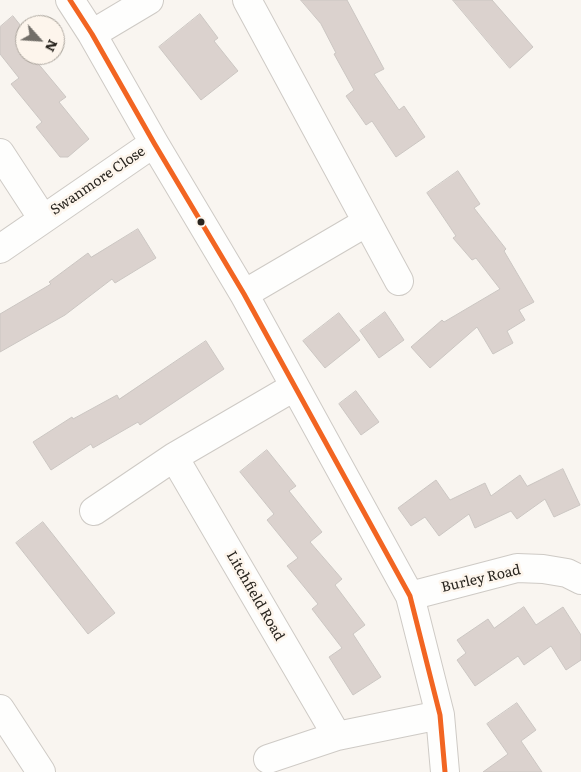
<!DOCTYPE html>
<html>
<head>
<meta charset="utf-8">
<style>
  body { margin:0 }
  #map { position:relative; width:581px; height:772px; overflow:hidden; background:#f9f5f0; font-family:Literata,serif }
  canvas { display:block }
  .north { position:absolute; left:15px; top:15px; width:50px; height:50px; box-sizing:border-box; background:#fdf5ec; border:1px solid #a8a29a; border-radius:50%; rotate:116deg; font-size:14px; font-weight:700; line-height:20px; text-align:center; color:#29251f }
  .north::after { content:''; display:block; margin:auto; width:18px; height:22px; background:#726e68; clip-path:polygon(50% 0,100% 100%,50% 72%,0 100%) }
</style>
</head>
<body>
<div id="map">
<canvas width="581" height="772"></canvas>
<div class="north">N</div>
</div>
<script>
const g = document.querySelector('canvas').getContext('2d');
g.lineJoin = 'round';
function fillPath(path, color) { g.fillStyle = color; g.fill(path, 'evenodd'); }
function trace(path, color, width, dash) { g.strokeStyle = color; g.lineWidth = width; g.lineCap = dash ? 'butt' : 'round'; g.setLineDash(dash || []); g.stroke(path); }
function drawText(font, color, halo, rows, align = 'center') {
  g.font = font + ' Literata,serif'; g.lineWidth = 5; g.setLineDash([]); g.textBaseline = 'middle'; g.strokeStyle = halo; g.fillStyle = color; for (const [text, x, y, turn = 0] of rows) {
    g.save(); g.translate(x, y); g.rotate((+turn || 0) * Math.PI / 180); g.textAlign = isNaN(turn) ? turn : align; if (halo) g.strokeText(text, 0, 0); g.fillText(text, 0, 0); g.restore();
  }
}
const building = new Path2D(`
  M 301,0 L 347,0 L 384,69 L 374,74 L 399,110 L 404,106 L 425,137 L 396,157 L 372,121 L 366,125 L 346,96 L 354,90 L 334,54 L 336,53 L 321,24 Z
  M 453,0 L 492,0 L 533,47 L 510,68 Z
  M 200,14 L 218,38 L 214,41 L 238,71 L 201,100 L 159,47 Z
  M 13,16 L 25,31 L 25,55 L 31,55 L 66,97 L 59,102 L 89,139 L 68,157 L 60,157 L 36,127 L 42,122 L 11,84 L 19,78 L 0,54 L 0,27 Z
  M 458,171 L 480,204 L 474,208 L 506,249 L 504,251 L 534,302 L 519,310 L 525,320 L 507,331 L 513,343 L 493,354 L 477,327 L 430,368 L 411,347 L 442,320 L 444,322 L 500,289 L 476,258 L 472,260 L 453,238 L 456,236 L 427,193 Z
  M 138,229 L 156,258 L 115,283 L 112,279 L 65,315 L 0,352 L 0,314 L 51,284 L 49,282 L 88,253 L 91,257 Z
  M 385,312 L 404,340 L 379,358 L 360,331 Z
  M 339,313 L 360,340 L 325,368 L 303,341 Z
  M 206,341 L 224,369 L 140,425 L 138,422 L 93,448 L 91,444 L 51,470 L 33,442 L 72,417 L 73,419 L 117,395 L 119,399 Z
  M 356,391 L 379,422 L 361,435 L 339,404 Z
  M 267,450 L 296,486 L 289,491 L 322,532 L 310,542 L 342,579 L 335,585 L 365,625 L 353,634 L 381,677 L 353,695 L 329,657 L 342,648 L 312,609 L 318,604 L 287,566 L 298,558 L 267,520 L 274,514 L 240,472 Z
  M 563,469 L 580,505 L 554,517 L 545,499 L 517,519 L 511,511 L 475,528 L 469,514 L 439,536 L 425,517 L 411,526 L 398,508 L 436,480 L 450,500 L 485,483 L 491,496 L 520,475 L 527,486 Z
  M 43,522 L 115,613 L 88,634 L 16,543 Z
  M 524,607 L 536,625 L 563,607 L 581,635 L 581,660 L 566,670 L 551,646 L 524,665 L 518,656 L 475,686 L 457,660 L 466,653 L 457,640 L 488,619 L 494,628 Z
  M 517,703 L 536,730 L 521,741 L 542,772 L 483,772 L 508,754 L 487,724 Z`);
const minor = new Path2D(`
  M 70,0 L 92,34 L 154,143 L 244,294 L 410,596 L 440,715 L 445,772
  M 247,0 L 399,281
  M 92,34 L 149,0
  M 0,153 L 43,219
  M 0,249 L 154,143
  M 244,294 L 367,222
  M 174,457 L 337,736
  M 94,511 L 174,457 L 294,387
  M 410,596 L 517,568 L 543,569 L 567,573 L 581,580
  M 0,709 L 41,772
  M 268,759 L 337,736 L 440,715`);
const bus1 = new Path2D(`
  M 70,0 L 92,34 L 154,143 L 244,294 L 410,596 L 440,715 L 445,772`);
const markers = [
  [201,222,4.5,"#29251f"]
];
const streetNames = [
  ["Swanmore Close",98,181,-34],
  ["Burley Road",481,579,-13],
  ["Litchfield Road",255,596,60]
];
fillPath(building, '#dbd2ce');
trace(building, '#cbc6c2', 1);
trace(minor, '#cecac5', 30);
trace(minor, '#fefefd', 28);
trace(bus1, '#f26522', 5);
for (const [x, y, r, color] of markers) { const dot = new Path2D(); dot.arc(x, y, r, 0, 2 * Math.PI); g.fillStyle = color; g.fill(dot); trace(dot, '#fdf5ec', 2); }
drawText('14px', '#29251f', '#fdf5ec', streetNames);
</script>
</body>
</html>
